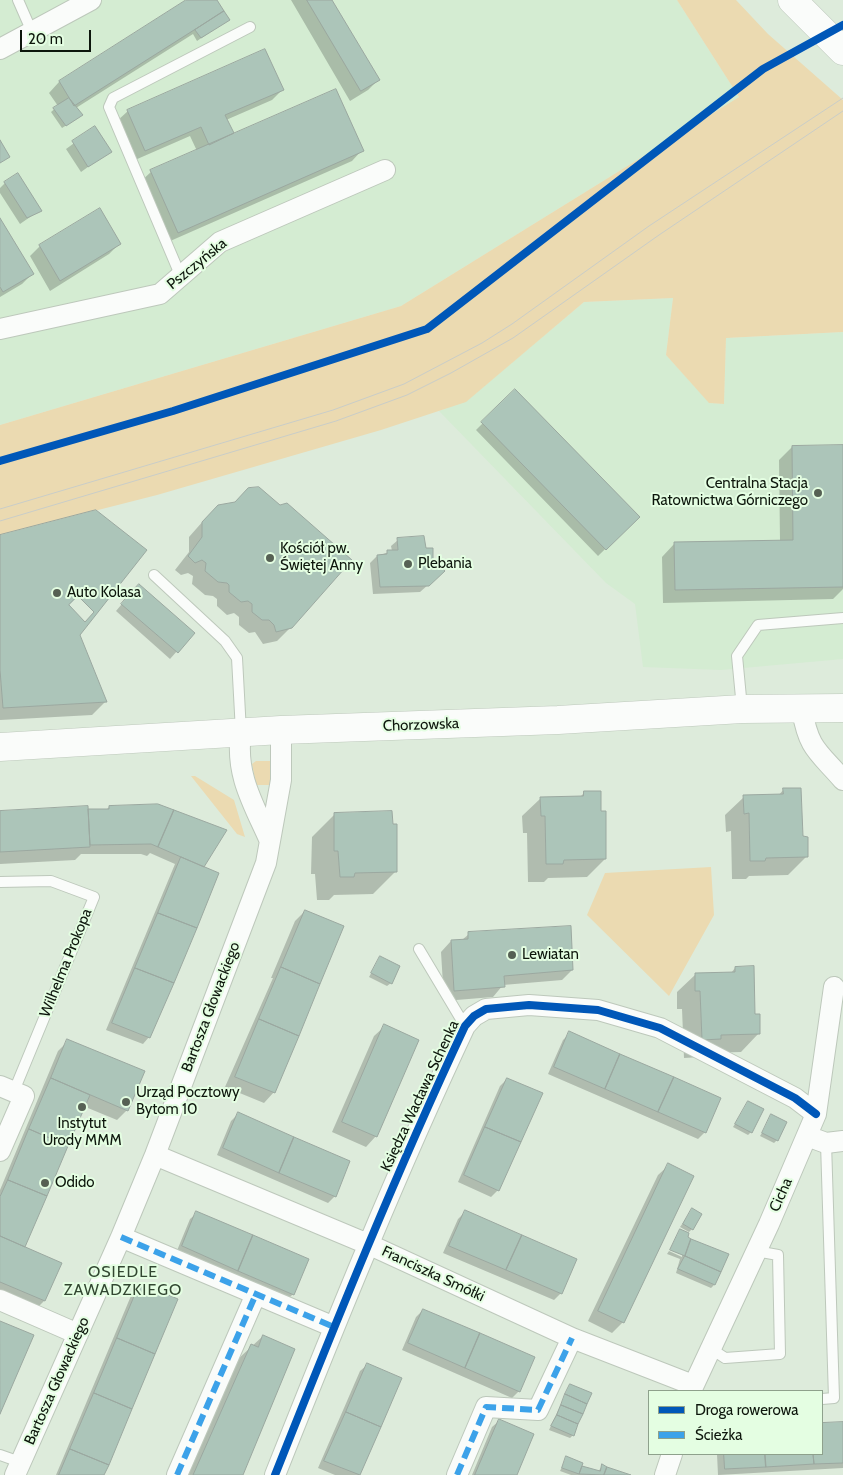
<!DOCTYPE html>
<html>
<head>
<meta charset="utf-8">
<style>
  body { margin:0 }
  #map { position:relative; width:843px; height:1475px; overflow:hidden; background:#ddebdb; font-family:Cabin,sans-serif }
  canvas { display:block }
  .legend { position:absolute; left:648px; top:1390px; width:175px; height:65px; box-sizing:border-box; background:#e4fee2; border:1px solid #8ea18c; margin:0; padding:6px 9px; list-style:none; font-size:15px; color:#0d160c }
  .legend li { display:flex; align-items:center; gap:10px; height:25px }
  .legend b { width:25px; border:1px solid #8ea18c }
  .scale { position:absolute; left:20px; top:30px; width:71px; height:22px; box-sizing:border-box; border:2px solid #0d160c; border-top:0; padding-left:6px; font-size:15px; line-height:18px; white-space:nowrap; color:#0d160c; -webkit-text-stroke:4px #e4fee2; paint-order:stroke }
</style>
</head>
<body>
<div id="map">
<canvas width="843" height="1475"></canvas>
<ul class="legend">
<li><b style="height:6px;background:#0057b8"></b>Droga rowerowa</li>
<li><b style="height:6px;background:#3ca2e9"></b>Ścieżka</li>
</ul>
<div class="scale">20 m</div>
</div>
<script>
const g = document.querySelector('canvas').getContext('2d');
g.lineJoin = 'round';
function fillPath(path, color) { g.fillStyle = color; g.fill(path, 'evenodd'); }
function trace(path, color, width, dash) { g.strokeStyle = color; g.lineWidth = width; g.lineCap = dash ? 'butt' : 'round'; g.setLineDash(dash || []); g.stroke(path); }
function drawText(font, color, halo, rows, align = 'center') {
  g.font = font + ' Cabin,sans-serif'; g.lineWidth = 4; g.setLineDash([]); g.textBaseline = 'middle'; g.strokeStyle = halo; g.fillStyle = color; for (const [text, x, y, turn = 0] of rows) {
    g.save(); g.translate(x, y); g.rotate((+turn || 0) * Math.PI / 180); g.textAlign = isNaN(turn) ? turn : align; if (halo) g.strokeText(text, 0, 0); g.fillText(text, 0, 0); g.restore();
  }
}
const built = new Path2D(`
  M 0,0 L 677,0 L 739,97 L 401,306 L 0,425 Z
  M 673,298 L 666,355 L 710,403 L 724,404 L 726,338 L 843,332 L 843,659 L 721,670 L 643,667 L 635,604 L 606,583 L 439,411 L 466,401 L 584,302 Z`);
const green = new Path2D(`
  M 677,0 L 736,0 L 768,34 L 843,100 L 843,332 L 726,338 L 724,404 L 709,403 L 666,355 L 673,298 L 584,302 L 466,402 L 381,430 L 157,495 L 0,535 L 0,425 L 401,306 L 739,97 Z
  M 256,761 L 271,761 L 270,785 L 256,785 L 252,764 Z
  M 191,776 L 195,776 L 234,800 L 245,837 L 237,834 Z
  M 711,867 L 714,915 L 669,996 L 587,915 L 605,873 Z`);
const shadow = new Path2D(`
  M 189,0 L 216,0 L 228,20 L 197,41 L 193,34 L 76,108 L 78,118 L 62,128 L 51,112 L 58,106 L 49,93 L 59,82 Z
  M 291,0 L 331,0 L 378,80 L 368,90 L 350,101 Z
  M 283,89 L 272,100 L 226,120 L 234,135 L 362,150 L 352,161 L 168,242 L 140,182 L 151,172 L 197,151 L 190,136 L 135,160 L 117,121 L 128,111 Z
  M 95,128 L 110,151 L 81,172 L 66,149 Z
  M 5,183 L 40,210 L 20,224 L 0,193 L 0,188 Z
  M 0,220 L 32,274 L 22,284 L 0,297 Z
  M 119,244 L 109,254 L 50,291 L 30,256 L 40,246 Z
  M 515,391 L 638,517 L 598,556 L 476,430 Z
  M 843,446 L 843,589 L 833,599 L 663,603 L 662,557 L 675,543 L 780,541 L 779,460 L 792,447 Z
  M 204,520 L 291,627 L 277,641 L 263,644 L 255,632 L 249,633 L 239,625 L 239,617 L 234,613 L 227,615 L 217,606 L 217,599 L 213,596 L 205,595 L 192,584 L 193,576 L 188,573 L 181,575 L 175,570 L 189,552 L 189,537 Z
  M 0,536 L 79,635 L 105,702 L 92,715 L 0,720 Z
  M 398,540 L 425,549 L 431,558 L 437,577 L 420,592 L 373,594 L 370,563 L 377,556 L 392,551 L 391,546 Z
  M 132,592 L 193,633 L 170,659 L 116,611 Z
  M 784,789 L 802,838 L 807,856 L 788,875 L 749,876 L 746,879 L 732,879 L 731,831 L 726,832 L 725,815 L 744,797 L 778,796 Z
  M 584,793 L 600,812 L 605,859 L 587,877 L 548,878 L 544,882 L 528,882 L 527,833 L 523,833 L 522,816 L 541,798 L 579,798 Z
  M 109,807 L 203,868 L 149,1037 L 143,1044 L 106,1030 L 175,864 L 150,853 L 147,856 L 141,854 L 81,854 L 75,860 L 0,864 L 0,812 L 87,813 L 106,810 Z
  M 335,814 L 396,871 L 373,894 L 334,895 L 329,900 L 317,900 L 315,874 L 311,874 L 312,837 Z
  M 305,911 L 274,1092 L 264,1103 L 225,1087 L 273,978 L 271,978 L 295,921 Z
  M 469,934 L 572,970 L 562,980 L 503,985 L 493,997 L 444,1001 L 441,952 L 451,941 L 462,940 Z
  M 380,957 L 391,983 L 387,986 L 369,977 Z
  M 735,968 L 759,1033 L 741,1052 L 706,1053 L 701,1057 L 684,1058 L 682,1009 L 677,1009 L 677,992 L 696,974 L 731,973 Z
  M 385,1026 L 376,1136 L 366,1147 L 332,1132 L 374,1036 Z
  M 570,1033 L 719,1098 L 705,1132 L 698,1139 L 548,1074 L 563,1040 Z
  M 68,1041 L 127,1110 L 117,1120 L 83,1106 L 24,1246 L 44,1301 L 34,1311 L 0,1297 L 0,1190 L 58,1051 Z
  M 507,1079 L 498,1190 L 491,1197 L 458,1182 L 500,1086 Z
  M 748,1103 L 751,1132 L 748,1135 L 733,1127 Z
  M 238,1114 L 335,1196 L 328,1203 L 217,1155 L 231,1121 Z
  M 772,1116 L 777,1140 L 774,1143 L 760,1136 Z
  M 669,1165 L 623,1322 L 612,1333 L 588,1321 L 658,1175 Z
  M 692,1210 L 692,1229 L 689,1232 L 680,1227 Z
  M 465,1212 L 561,1293 L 554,1300 L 443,1253 L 458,1219 Z
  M 197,1213 L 293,1294 L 286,1301 L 176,1253 L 190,1219 Z
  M 680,1230 L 714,1285 L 711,1288 L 676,1273 L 680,1259 L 667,1254 L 669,1251 L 682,1257 L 682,1254 L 670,1249 Z
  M 140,1284 L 103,1475 L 56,1475 L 133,1291 Z
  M 423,1310 L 519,1391 L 512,1398 L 402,1350 L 416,1317 Z
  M 263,1336 L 267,1411 L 269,1412 L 241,1475 L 187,1475 L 238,1359 Z
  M 367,1365 L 400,1379 L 359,1475 L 335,1475 L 318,1468 L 360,1371 Z
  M 570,1385 L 573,1435 L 570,1438 L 549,1430 Z
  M 499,1421 L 516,1475 L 472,1475 L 492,1427 Z
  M 843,1423 L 843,1468 L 718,1475 L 717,1454 L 822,1454 L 822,1425 Z
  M 566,1458 L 581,1466 L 598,1472 L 602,1466 L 628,1475 L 571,1475 L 560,1471 Z`);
const building = new Path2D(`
  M 186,0 L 217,0 L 224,11 L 74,106 L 59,81 Z
  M 307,0 L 332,0 L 380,80 L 361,91 Z
  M 224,11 L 230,20 L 201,38 L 195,30 Z
  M 265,49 L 284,90 L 225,115 L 234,133 L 209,145 L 201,127 L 145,151 L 127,110 Z
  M 336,89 L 364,151 L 178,233 L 150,170 Z
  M 69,98 L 83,115 L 66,126 L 53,108 Z
  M 95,126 L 112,152 L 88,167 L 72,141 Z
  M 0,140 L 10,157 L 0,163 Z
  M 18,173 L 42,211 L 27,218 L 4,182 Z
  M 100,208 L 121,244 L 60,281 L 39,245 Z
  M 0,218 L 34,274 L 3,292 L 0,287 Z
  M 515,389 L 640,517 L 606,550 L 481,422 Z
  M 843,445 L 843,587 L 675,590 L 674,542 L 793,540 L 792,446 Z
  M 259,487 L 280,505 L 287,503 L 352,560 L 292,628 L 276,632 L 274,625 L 269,620 L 262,620 L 252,612 L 252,604 L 248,601 L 241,602 L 229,592 L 229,585 L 227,583 L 218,582 L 205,571 L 206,563 L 202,560 L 195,563 L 188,556 L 202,537 L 202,522 L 218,505 L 235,502 L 248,488 Z
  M 96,510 L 147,550 L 80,635 L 107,702 L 3,708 L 0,670 L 0,535 Z
  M 424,536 L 426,548 L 433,548 L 433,558 L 445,571 L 429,586 L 380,587 L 377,555 L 387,554 L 387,550 L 398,550 L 397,538 Z
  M 139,584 L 195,633 L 178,653 L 121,604 Z
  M 78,596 L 94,612 L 85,622 L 69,605 Z
  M 783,788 L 801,788 L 803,836 L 808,837 L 808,857 L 766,858 L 765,861 L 750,861 L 749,813 L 744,814 L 743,795 L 783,794 Z
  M 584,791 L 601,791 L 601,811 L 606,811 L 606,859 L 564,860 L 563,864 L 546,864 L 545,816 L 541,816 L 540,797 L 583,796 Z
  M 158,804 L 174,810 L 158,847 L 151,844 L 90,845 L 88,809 L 109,809 L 109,806 Z
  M 88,806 L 90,847 L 0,852 L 0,811 Z
  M 174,810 L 227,830 L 204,867 L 158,847 Z
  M 392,811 L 393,824 L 397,824 L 397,872 L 355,873 L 354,877 L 340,877 L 338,851 L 334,851 L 334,813 Z
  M 181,857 L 219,873 L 197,928 L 158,913 Z
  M 305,910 L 344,926 L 320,984 L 281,967 Z
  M 158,913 L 197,928 L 174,983 L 135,968 Z
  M 571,926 L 573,970 L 504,976 L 505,987 L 454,991 L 451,940 L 468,939 L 468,932 Z
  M 380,956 L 400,966 L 392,984 L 371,973 Z
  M 754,966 L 755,1014 L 760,1014 L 760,1034 L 721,1035 L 721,1039 L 702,1040 L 700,991 L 695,991 L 695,973 L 735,972 L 735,967 Z
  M 281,967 L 320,984 L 299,1036 L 259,1019 Z
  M 135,968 L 174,983 L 150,1038 L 112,1023 Z
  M 259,1019 L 299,1036 L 275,1093 L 235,1077 Z
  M 384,1024 L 419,1040 L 377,1137 L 342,1122 Z
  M 569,1031 L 620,1054 L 605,1089 L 554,1067 Z
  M 67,1039 L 145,1071 L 128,1111 L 51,1078 Z
  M 620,1054 L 674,1077 L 658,1112 L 605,1089 Z
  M 674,1077 L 721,1098 L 706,1133 L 658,1112 Z
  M 51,1078 L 90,1095 L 68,1146 L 29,1129 Z
  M 507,1078 L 543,1093 L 521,1142 L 485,1127 Z
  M 748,1101 L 764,1109 L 752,1133 L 735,1124 Z
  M 238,1112 L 294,1137 L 279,1173 L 223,1148 Z
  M 771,1114 L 787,1122 L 778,1141 L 762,1133 Z
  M 485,1127 L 521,1142 L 499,1191 L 464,1175 Z
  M 29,1129 L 68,1146 L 47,1196 L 8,1180 Z
  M 294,1137 L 350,1161 L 336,1197 L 279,1173 Z
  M 668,1163 L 694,1176 L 624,1323 L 598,1311 Z
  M 8,1180 L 47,1196 L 25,1247 L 0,1236 L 0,1197 Z
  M 692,1208 L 702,1214 L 693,1230 L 683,1224 Z
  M 465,1210 L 522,1235 L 506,1270 L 449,1246 Z
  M 196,1211 L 253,1235 L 238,1271 L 182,1246 Z
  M 680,1229 L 689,1233 L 688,1237 L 691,1239 L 685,1256 L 670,1250 Z
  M 253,1235 L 309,1259 L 294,1295 L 238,1271 Z
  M 522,1235 L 577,1259 L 562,1294 L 506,1270 Z
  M 0,1236 L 62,1263 L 45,1301 L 0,1282 Z
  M 691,1239 L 729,1254 L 721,1272 L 685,1256 Z
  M 685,1256 L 721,1272 L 715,1285 L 678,1269 Z
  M 140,1283 L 178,1299 L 155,1354 L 117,1338 Z
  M 423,1309 L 480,1333 L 465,1368 L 408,1343 Z
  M 0,1321 L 34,1335 L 0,1414 Z
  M 480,1333 L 535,1357 L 520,1392 L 465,1368 Z
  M 263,1335 L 295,1349 L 243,1475 L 193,1475 L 251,1344 L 258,1347 Z
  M 117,1338 L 155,1354 L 132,1409 L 94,1393 Z
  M 367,1363 L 402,1378 L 381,1427 L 346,1412 Z
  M 570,1384 L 592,1393 L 587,1404 L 565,1394 Z
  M 94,1393 L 132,1409 L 109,1465 L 70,1449 Z
  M 565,1394 L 587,1404 L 583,1414 L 561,1405 Z
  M 561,1405 L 583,1414 L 578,1424 L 557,1415 Z
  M 346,1412 L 381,1427 L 360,1475 L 324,1461 Z
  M 557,1415 L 578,1424 L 574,1436 L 551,1426 Z
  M 499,1419 L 534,1434 L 517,1475 L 475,1475 Z
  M 843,1422 L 843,1463 L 814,1464 L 813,1454 L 822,1454 L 822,1423 Z
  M 70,1449 L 109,1465 L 104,1475 L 59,1475 Z
  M 724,1454 L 765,1454 L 766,1467 L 725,1469 Z
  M 765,1454 L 813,1454 L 814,1464 L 766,1467 Z
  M 566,1456 L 583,1463 L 579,1474 L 562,1468 Z
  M 602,1464 L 607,1467 L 604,1475 L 579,1474 L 582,1466 L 600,1471 Z
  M 607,1467 L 631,1475 L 604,1475 Z`);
const service = new Path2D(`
  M 18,0 L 32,32
  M 181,277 L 109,107 L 113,98 L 250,27
  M 154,575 L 225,641 L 237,658 L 241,732
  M 742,708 L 737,656 L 758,625 L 843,618
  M 0,882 L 51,881 L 94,897 L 14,1091
  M 419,949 L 465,1026
  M 710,1348 L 725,1358 L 780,1354 L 778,1255 L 756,1251
  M 822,1399 L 834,1398 L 826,1143
  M 0,1455 L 20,1462`);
const minor = new Path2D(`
  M 0,49 L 91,0
  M 0,329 L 160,294 L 220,242 L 385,170
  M 802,710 C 809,750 818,751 843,780
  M 241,733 C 235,774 253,803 269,839
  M 0,1086 L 24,1096 L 0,1151
  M 807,1136 L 826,1143 L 843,1141
  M 155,1155 L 370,1245 L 572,1338 L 693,1385
  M 121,1237 L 334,1327
  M 0,1300 L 78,1334
  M 691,1391 L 769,1224 L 816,1114 L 834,987
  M 15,1475 L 121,1237 L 155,1155 L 266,863 L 281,780 L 281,730
  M 177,1475 L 256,1294
  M 275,1475 C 335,1324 396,1173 465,1026 L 474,1016 L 486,1009 L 529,1005 L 598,1010 L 660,1028 L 795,1098 L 816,1114
  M 457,1475 L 486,1407 L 538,1410 L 572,1338
  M 665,1475 L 672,1454`);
const secondary = new Path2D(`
  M 0,747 L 281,730 L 558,720 L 742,709 L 843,708`);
const primary = new Path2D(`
  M 792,0 L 843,51`);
const tram = new Path2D(`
  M 0,509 L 333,410 L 404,384 L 482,343 L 512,324 L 649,226 L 843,98
  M 0,521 L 336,421 L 407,395 L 451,373 L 513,338 L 659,235 L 843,111`);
const quiet = new Path2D(`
  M 121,1237 L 334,1327
  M 177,1475 L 256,1294
  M 457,1475 L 486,1407 L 538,1410 L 572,1338`);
const cycleway = new Path2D(`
  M 0,461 L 173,411 L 427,329 L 763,69 L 843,25
  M 275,1475 C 335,1324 396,1173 465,1026 L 474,1016 L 486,1009 L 529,1005 L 598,1010 L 660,1028 L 795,1098 L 816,1114`);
const markers = [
  [818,493,5,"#566154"],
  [270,558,5,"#566154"],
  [408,564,5,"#566154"],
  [57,593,5,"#566154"],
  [512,955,5,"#566154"],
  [126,1102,5,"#566154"],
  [82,1107,5,"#566154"],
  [45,1183,5,"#566154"]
];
const streetNames = [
  ["Pszczyńska",197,264,-39],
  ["Chorzowska",421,725,-2],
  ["Wilhelma Prokopa",66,963,-68],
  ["Bartosza Głowackiego",211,1007,-69],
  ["Księdza Wacława Schenka",420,1096,-65],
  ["Cicha",781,1195,-66],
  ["Franciszka Smółki",433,1274,25],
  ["Bartosza Głowackiego",57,1381,-66]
];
const poiNames = [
  ["Centralna Stacja",808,484,"right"],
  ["Ratownictwa Górniczego",808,501,"right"],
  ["Kościół pw.",280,549],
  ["Świętej Anny",280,566],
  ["Plebania",418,564],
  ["Auto Kolasa",67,593],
  ["Lewiatan",522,955],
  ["Urząd Pocztowy",136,1093],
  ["Bytom 10",136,1110],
  ["Instytut",82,1124,"center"],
  ["Urody MMM",82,1141,"center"],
  ["Odido",55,1183]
];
const neighbourhoodNames = [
  ["OSIEDLE",123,1272],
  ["ZAWADZKIEGO",123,1290]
];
fillPath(built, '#d4ecd2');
fillPath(green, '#ebdab1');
fillPath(shadow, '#0003');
fillPath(building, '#acc5b9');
trace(building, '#9ba8a0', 1);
trace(service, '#bdc8bb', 12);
trace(minor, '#bdc8bb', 22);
trace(secondary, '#bdc8bb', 29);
trace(primary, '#bdc8bb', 29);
trace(service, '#fafcfa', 10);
trace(minor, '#fafcfa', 20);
trace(secondary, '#fafcfa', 28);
trace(primary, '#fafcfa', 28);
trace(tram, '#c9cdc8', 1);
trace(quiet, '#3ca2e9', 6, [12, 6]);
trace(cycleway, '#0057b8', 8);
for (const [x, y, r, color] of markers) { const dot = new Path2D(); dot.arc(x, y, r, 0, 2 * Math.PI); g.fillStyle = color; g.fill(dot); trace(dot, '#e4fee2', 2); }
drawText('15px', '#0d160c', '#e4fee2', streetNames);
drawText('15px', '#0d160c', '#e4fee2', poiNames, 'left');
g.letterSpacing = '1px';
drawText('16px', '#324731', '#e4fee2', neighbourhoodNames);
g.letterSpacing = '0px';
</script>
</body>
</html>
